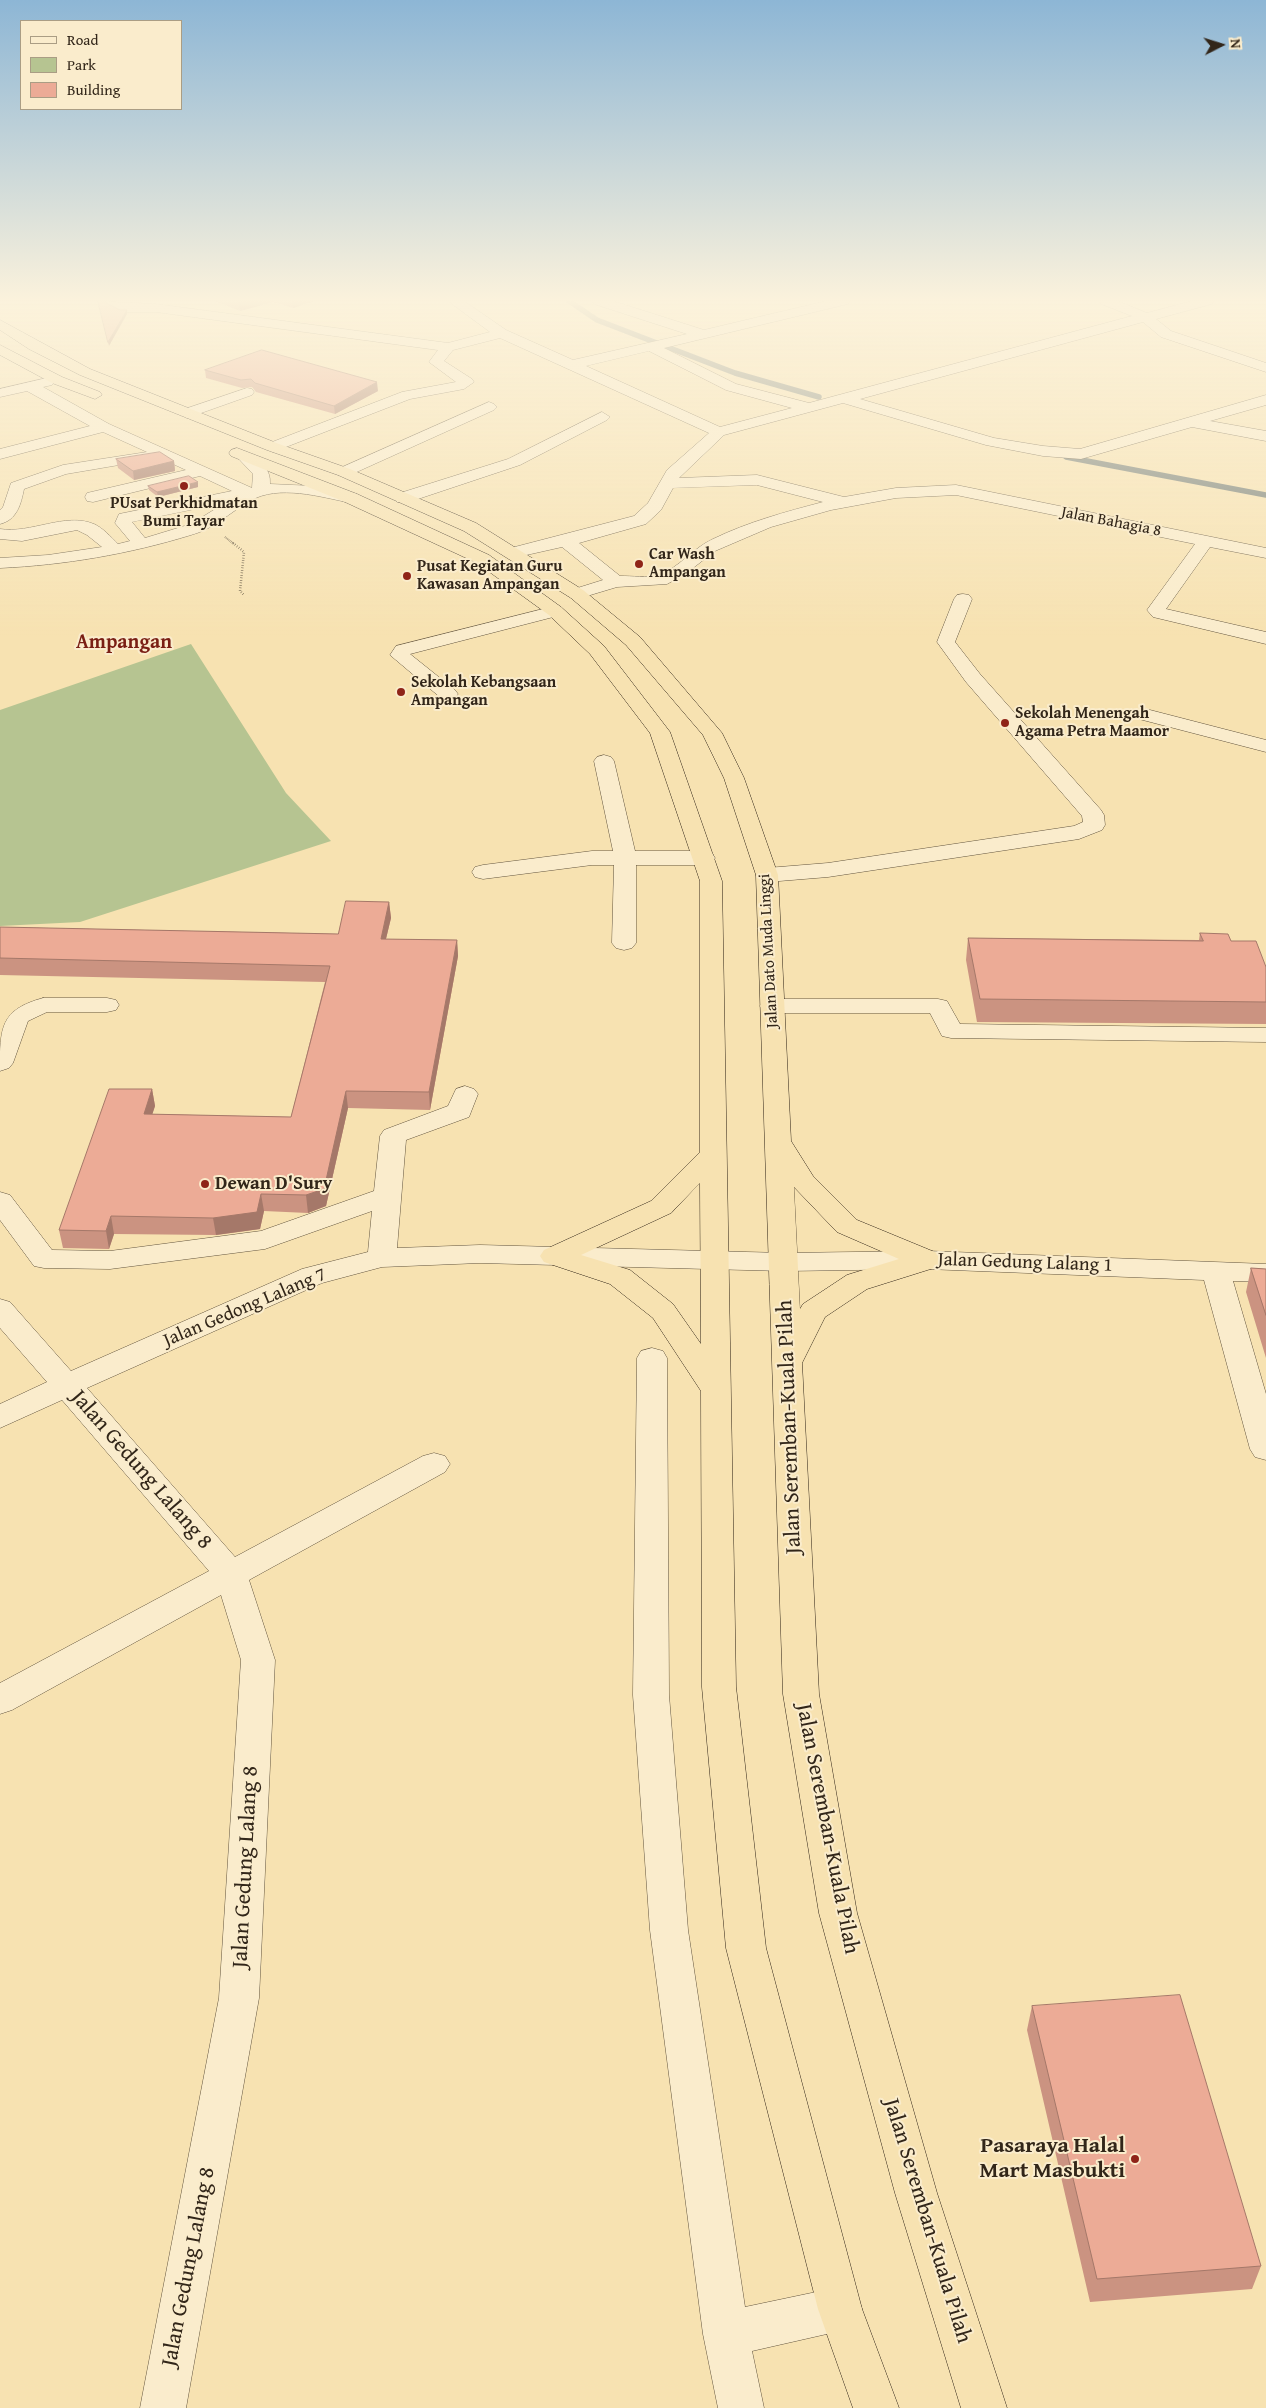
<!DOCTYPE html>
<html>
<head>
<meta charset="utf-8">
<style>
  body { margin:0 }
  #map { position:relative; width:1266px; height:2408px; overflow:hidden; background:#f7e2b1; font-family:"Gentium Book Plus",serif }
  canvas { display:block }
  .legend { position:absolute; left:20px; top:20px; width:162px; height:90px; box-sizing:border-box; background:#faeccc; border:1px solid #aa9d84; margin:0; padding:6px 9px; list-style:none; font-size:15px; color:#322619 }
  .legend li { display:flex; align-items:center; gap:10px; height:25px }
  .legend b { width:25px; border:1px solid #aa9d84 }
  .north { position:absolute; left:1196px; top:20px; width:50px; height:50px; -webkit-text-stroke:4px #faeccc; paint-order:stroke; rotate:85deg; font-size:14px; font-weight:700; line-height:20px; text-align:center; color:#322619 }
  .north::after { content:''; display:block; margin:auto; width:18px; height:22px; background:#322619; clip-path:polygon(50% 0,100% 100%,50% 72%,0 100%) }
</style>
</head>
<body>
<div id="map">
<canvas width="1266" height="2408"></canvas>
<ul class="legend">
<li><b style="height:6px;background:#faeccc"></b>Road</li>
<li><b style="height:14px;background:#b6c491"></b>Park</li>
<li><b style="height:14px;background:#ecab96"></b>Building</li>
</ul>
<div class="north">N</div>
</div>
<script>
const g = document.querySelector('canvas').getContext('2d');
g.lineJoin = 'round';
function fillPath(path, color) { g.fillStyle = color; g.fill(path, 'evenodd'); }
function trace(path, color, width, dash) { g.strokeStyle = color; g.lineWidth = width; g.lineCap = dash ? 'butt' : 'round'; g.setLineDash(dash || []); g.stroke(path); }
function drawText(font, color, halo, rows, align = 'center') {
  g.font = font + ' "Gentium Book Plus",serif'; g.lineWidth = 4; g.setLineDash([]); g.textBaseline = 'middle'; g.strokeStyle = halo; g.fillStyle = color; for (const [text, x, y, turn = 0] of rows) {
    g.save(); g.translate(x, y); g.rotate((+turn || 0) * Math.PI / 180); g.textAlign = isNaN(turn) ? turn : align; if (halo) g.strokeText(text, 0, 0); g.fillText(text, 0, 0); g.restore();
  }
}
const green = new Path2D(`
  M 191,644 L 286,793 L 331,841 L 80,922 L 0,926 L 0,710 Z`);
const stream = new Path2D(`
  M 569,301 L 597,320 L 735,373 L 819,397
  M 1066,457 L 1266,495`);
const pathFar1 = new Path2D(`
  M 225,537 L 234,544`);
const path = new Path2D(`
  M 233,543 L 244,552 L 240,591 L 244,595`);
const minor = new Path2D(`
  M 98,301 L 156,304 L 448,343 L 490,332 L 448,301 L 464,301 L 506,330 L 573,360 L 687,334 L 594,304 L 592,301 L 613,301 L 704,330 L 826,301 L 850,301 L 848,304 L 664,348 L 736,384 L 809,403 L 1132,316 L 1101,304 L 1099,301 L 1118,301 L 1147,313 L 1191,301 L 1214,301 L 1212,304 L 1156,319 L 1171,331 L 1266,363 L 1266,372 L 1161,337 L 1143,322 L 860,399 L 994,438 L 1043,446 L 1080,449 L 1266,395 L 1266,405 L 1210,421 L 1266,431 L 1266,441 L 1192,427 L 1081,459 L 1043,456 L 986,445 L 843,403 L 724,435 L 679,478 L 757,475 L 844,497 L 896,488 L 956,485 L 1266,548 L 1266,558 L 1210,547 L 1166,609 L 1266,632 L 1266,644 L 1153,617 L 1147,610 L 1195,544 L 956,495 L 896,498 L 831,510 L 771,527 L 715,551 L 684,575 L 667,584 L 617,587 L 577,599 L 571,598 L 568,594 L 571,590 L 603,580 L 562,547 L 513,558 L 507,557 L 504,553 L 507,549 L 634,516 L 648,503 L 667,470 L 709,433 L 500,338 L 453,350 L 444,361 L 472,379 L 474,382 L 464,389 L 410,399 L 273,452 L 265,447 L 267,444 L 402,392 L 456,382 L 429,362 L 438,350 L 156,312 L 121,312 ZM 649,351 L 726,390 L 792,408 L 720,427 L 586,366 ZM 757,485 L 823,502 C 785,512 748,522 713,539 C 693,548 679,568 659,575 C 647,578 632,576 620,576 L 579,543 L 646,524 L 661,510 L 673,488 Z
  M 47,378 L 54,382 L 52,385 L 43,387 L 109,424 L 252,488 L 253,474 L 237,457 L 239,454 L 251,454 C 261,462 271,469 270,484 L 314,486 L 357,494 L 359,498 L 357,502 L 351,503 C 321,497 278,484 250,501 C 230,512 214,529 191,535 C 129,554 65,565 0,568 L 0,558 L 48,555 L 102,547 L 87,535 L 77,530 L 22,541 L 0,539 L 0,529 C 31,534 65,512 94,524 C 103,528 111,537 118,544 L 130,541 L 115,523 L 119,514 L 232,491 L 200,476 L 93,502 L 87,501 L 85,497 L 87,493 L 186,470 L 160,458 L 66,474 L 24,489 C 21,504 17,520 0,524 L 0,510 L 3,507 L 11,483 L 63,465 L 147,452 L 103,432 L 0,459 L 0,449 L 90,426 L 27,391 L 0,397 L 0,389 ZM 225,503 L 191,524 L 145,538 L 132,522 Z
  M 247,388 L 252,389 L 254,392 L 252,395 L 187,418 L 179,413 L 182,410 Z
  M 489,402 L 494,404 L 497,407 L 494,410 L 350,475 L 338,475 L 336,472 L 338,469 Z
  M 602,412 L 610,417 L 607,420 L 520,465 L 409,502 L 397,502 L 395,498 L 397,494 L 508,459 Z
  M 963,594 L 969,595 L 972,599 L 955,642 L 980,674 L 1101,810 L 1104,815 L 1105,825 L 1102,830 L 1079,839 L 828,877 L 767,882 L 759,880 L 756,875 L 759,870 L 767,868 L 828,863 L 1074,826 L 1083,822 L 1082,816 L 966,682 L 937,642 L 954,599 L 957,595 Z
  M 555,606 L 561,607 L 564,611 L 561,615 L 410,654 L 455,690 L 458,694 L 455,698 L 441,698 L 390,655 L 396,646 Z
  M 1146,709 L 1266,740 L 1266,752 L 1139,719 L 1136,715 L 1139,711 Z
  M 604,755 L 611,757 L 614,761 L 635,851 L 704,851 L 712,853 L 715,858 L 712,863 L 704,865 L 636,865 L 636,943 L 632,948 L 624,950 L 616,948 L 612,943 L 614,865 L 592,865 L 483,879 L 475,877 L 472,872 L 475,867 L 483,865 L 592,851 L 613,851 L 594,761 L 597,757 Z
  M 43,998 L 107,998 L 116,1000 L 119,1005 L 116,1010 L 107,1012 L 47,1012 L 28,1021 L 13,1063 L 9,1068 L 0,1071 C 0,1027 0,1010 43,998 Z
  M 772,999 L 938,999 L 947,1001 L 960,1024 L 1266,1028 L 1266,1042 L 951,1038 L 942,1036 L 930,1013 L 772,1013 L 763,1011 L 760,1006 L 763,1001 Z
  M 465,1086 L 474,1089 L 478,1094 L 469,1117 L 406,1140 L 397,1248 L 480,1245 L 784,1253 L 927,1251 L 1266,1264 L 1266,1282 L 1233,1281 L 1266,1394 L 1266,1460 L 1255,1457 L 1250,1449 L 1204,1280 L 927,1269 L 784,1271 L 480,1263 L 382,1267 L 322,1283 L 87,1388 L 235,1557 L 423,1456 L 434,1453 L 445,1456 L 450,1464 L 445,1472 L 249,1580 L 275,1660 L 259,1998 L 186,2408 L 140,2408 L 219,1998 L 241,1660 L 221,1595 L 12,1710 L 0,1714 L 0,1683 L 209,1571 L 62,1400 L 0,1428 L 0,1404 L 47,1382 L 0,1328 L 0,1299 L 10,1302 L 71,1371 L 302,1269 L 368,1252 L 372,1211 L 265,1249 L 110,1269 L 44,1268 L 34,1266 L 0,1220 L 0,1192 L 10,1195 L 52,1250 L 110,1251 L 261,1231 L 374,1191 L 380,1136 L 384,1130 L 448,1106 L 456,1089 Z
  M 652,1348 L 663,1351 L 667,1358 L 669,1695 L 688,1930 L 745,2307 L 840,2287 L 856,2293 L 862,2309 L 856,2325 L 840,2331 L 752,2351 L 764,2408 L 718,2408 L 703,2334 L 650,1930 L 633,1695 L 637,1358 L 641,1351 Z`);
const highway = new Path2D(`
  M 0,320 L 90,369 L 279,444 L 350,469 L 476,523 L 583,590 L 640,637 L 722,733 L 744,778 L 778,875 L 791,1141 L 813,1176 L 857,1220 L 937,1253 L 941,1260 L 937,1267 L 867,1289 L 825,1317 L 802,1363 L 819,1694 L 857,1913 L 937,2193 L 1007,2408 L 961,2408 L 895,2193 L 819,1913 L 783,1694 L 756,875 L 724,778 L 703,735 L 626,645 L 571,598 L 464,531 L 338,475 L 267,450 L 80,375 L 29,349 L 0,330 ZM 794,1187 L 837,1232 L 899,1259 L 847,1275 L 803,1304 L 800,1309 Z
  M 0,345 L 62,377 L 100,392 L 102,395 L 95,399 L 52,383 L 0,355 Z
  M 237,448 L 357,494 L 489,555 L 561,607 L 604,646 L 670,732 L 722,881 L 736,1687 L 766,1948 L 862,2309 L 899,2408 L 853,2408 L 818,2309 L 726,1948 L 702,1687 L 701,1391 L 653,1318 L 610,1284 L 544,1262 L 540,1256 L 544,1250 L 651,1201 L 700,1152 L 700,881 L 650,733 L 590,654 L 549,615 L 477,563 L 345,502 L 231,456 L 229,453 L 231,450 ZM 700,1183 L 701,1344 L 673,1304 L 630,1270 L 581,1255 L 671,1213 Z`);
const wall = new Path2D(`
  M 215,301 L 314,301 L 293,308 L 273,302 L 240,311 Z
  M 205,370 L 378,391 L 335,414 L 256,392 L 252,387 L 242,388 L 206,378 Z
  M 116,459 L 174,461 L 175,471 L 134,480 L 118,468 Z
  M 148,486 L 198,487 L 158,497 L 149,490 Z
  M 389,902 L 391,918 L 386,939 L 457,940 L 458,956 L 430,1110 L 348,1108 L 326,1206 L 308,1213 L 264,1211 L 260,1229 L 216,1235 L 114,1234 L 109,1249 L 63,1248 L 59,1230 L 152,1089 L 155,1106 L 152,1114 L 291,1117 L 325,982 L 0,975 L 0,927 L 338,934 Z
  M 1200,933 L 1231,941 L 1266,967 L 1266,1024 L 977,1022 L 966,960 L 968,938 L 1199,940 Z
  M 1251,1268 L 1266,1269 L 1266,1358 L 1246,1292 Z
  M 1032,2006 L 1261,2266 L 1252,2289 L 1090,2302 L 1027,2030 Z`);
const shadedWall = new Path2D(`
  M 243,301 L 273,301 L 273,302 L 240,311 L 239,302 Z
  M 292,301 L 314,301 L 293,308 Z
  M 127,310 L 127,314 L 109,346 L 108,342 Z
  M 377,382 L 378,391 L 335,414 L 334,406 Z
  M 174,461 L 175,471 L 134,480 L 133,471 Z
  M 198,482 L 198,487 L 158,497 L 157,492 Z
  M 389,902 L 391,918 L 382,955 L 381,939 Z
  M 457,940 L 458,956 L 430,1110 L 429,1092 Z
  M 152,1089 L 155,1106 L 147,1131 L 144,1114 Z
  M 346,1091 L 348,1108 L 326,1206 L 308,1213 L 306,1195 Z
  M 261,1194 L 264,1211 L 260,1229 L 216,1235 L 213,1218 Z
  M 111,1216 L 114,1234 L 109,1249 L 106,1231 Z`);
const building = new Path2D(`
  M 98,301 L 102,301 L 120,310 L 127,310 L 108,342 Z
  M 262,350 L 377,382 L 334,406 L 255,383 L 251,379 L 241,380 L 205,370 Z
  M 160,452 L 174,461 L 133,471 L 116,459 Z
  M 189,476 L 198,482 L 157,492 L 148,486 Z
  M 346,901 L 389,902 L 381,939 L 457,940 L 429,1092 L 346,1091 L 324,1189 L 306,1195 L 261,1194 L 257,1212 L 213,1218 L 111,1216 L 106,1231 L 59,1230 L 109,1089 L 152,1089 L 144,1114 L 291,1117 L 330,966 L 0,958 L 0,927 L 338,934 Z
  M 1200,933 L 1228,934 L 1231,941 L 1256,941 L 1266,967 L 1266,1002 L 980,999 L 968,938 L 1203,941 Z
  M 1251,1268 L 1266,1269 L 1266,1315 Z
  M 1180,1995 L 1261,2266 L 1097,2279 L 1032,2006 Z`);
const markers = [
  [184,486,5,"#8f2418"],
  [639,564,5,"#8f2418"],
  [407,576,5,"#8f2418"],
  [401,692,5,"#8f2418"],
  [1005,723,5,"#8f2418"],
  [205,1184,5,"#8f2418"],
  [1135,2159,5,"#8f2418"]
];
const farPoinames = [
  ["PUsat Perkhidmatan",184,504,"center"],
  ["Bumi Tayar",184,522,"center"],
  ["Car Wash",649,555],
  ["Ampangan",649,573],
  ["Pusat Kegiatan Guru",417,567],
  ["Kawasan Ampangan",417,585],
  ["Sekolah Kebangsaan",411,683],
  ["Ampangan",411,701],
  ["Sekolah Menengah",1015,714],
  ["Agama Petra Maamor",1015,732]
];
const farStreetnames = [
  ["Jalan Bahagia 8",1111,522,11],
  ["Jalan Dato Muda Linggi",769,951,-93]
];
const poiNames = [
  ["Dewan D'Sury",215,1184]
];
const streetNames = [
  ["Jalan Gedung Lalang 1",1025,1263,2],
  ["Jalan Gedong Lalang 7",245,1308,-23]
];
const farDistrictnames = [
  ["Ampangan",124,643]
];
const nearStreetnames = [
  ["Jalan Seremban-Kuala Pilah",790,1427,-92],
  ["Jalan Gedung Lalang 8",141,1470,49],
  ["Jalan Seremban-Kuala Pilah",827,1829,79],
  ["Jalan Gedung Lalang 8",246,1867,-87],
  ["Jalan Seremban-Kuala Pilah",927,2221,73],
  ["Jalan Gedung Lalang 8",189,2267,-79]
];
const nearPoinames = [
  ["Pasaraya Halal",1125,2146],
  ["Mart Masbukti",1125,2171]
];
fillPath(green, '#b6c491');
trace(stream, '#767f79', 5.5);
trace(minor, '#63553f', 1);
trace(highway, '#322619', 1);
trace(pathFar1, '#322619', 2, [0.5, 1]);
trace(path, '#322619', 2.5, [0.5, 2]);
fillPath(minor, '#faeccc');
fillPath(highway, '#f7e2b1');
fillPath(wall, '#cb9381');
fillPath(shadedWall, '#a57869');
fillPath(building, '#ecab96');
trace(building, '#a57869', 1);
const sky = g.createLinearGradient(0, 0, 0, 638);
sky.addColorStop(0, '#8db6d5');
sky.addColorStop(0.47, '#fbf2dc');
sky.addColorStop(1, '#fbf2dc00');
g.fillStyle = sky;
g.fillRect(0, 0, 1266, 638);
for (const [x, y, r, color] of markers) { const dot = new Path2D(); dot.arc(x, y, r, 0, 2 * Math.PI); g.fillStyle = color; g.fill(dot); trace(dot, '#faeccc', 2); }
drawText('bold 16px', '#322619', '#faeccc', farPoinames, 'left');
drawText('16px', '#322619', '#faeccc', farStreetnames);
drawText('bold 19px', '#322619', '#faeccc', poiNames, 'left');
drawText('19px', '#322619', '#faeccc', streetNames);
drawText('bold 20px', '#7a1f14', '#faeccc', farDistrictnames);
drawText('22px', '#322619', '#faeccc', nearStreetnames);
drawText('bold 22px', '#322619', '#faeccc', nearPoinames, 'right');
</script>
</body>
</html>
